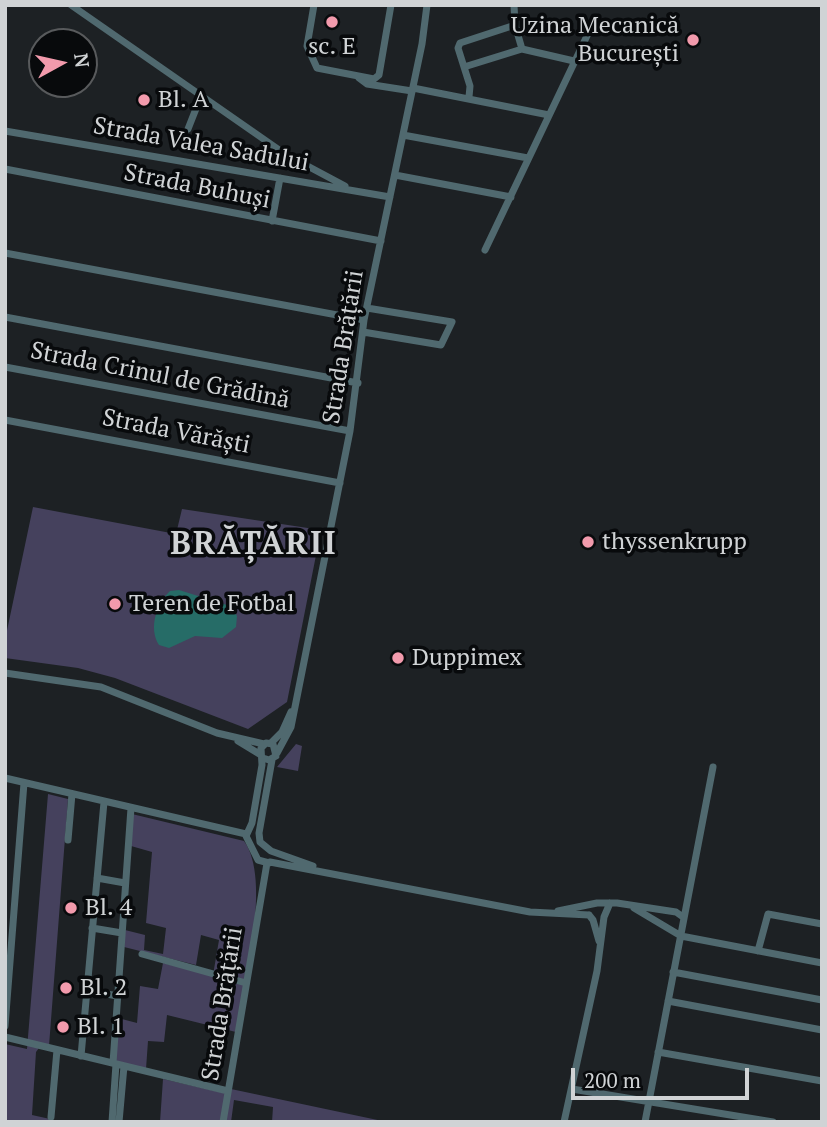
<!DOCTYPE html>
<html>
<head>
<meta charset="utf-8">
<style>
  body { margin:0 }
  #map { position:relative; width:827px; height:1127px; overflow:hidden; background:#1d2124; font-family:"PT Serif",serif }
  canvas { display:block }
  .frame { position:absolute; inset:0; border:7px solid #d0d3d5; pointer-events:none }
  .north { position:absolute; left:28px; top:28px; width:70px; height:70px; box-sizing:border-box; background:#080a0c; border:2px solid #585a5c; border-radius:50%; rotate:82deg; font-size:19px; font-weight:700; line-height:28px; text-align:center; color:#d0d3d5 }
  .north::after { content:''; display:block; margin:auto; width:24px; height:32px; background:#f29aac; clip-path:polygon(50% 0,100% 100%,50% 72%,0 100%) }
  .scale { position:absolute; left:571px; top:1068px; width:178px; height:32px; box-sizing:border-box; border:4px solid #d0d3d5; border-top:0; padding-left:9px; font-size:21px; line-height:24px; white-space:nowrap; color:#d0d3d5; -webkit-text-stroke:5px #080a0c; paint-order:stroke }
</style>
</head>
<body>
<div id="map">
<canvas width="827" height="1127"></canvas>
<div class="frame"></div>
<div class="north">N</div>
<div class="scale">200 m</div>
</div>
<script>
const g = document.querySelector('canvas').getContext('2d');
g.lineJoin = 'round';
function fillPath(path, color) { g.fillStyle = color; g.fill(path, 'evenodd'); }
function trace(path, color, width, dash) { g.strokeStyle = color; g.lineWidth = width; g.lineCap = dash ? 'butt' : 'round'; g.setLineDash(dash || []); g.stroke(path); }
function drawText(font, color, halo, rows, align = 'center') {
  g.font = font + ' "PT Serif",serif'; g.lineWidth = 7; g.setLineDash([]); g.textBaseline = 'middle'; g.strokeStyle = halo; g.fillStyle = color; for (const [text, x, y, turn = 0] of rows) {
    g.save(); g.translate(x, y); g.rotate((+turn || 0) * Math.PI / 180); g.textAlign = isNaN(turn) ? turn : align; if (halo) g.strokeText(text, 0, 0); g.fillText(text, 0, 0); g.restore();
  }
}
const green = new Path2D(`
  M 33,507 L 176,534 L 182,509 L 321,530 L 287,702 L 248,729 L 115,678 L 78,668 L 5,658 L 5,640 Z
  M 296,744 L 302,746 L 298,771 L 277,767 Z
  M 48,794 L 68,799 L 49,1046 L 42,1044 L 36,1052 L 32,1115 L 50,1119 L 50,1122 L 5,1122 L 5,1044 L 27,1049 Z
  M 132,814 L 244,841 C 272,880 244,984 236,1032 L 167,1015 L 164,1042 L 148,1041 L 146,1069 L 115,1061 L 118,1018 L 137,1023 L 140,986 L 158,989 L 163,963 L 213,975 L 219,940 L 201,935 L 196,965 L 124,947 L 125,930 L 145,935 L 144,950 L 163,954 L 166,928 L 146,923 L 152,852 L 131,846 Z
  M 163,1079 L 224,1093 L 231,1089 L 387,1122 L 272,1122 L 273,1107 L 234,1100 L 231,1122 L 160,1122 Z`);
const water = new Path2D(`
  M 179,590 L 230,606 L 237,616 L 236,627 L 222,638 L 195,636 L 169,648 L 159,645 C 148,628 157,603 170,591 Z`);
const minor = new Path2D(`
  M 71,5 L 285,154 L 345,186
  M 314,5 L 307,46 L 317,68 L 374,79 L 379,75 L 391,5
  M 514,5 L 515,25 L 522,49
  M 464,67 L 522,49 L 574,61
  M 359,78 L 367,84 L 412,91
  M 413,88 L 549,115
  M 469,97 L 470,86 L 458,48 L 460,43 L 515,25
  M 188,129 L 201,96
  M 5,131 L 390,197
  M 403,135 L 528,158
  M 5,169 L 381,241
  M 395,175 L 511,197
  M 272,221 L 280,178
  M 485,250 L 595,19
  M 5,253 L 364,320
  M 5,317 L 358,383
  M 363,332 L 441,345 L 452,322 L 367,308
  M 5,367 L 350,431
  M 5,420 L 340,483
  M 5,673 L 101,687 L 217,733 L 264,744
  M 238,741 L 261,755
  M 271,743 L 282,732 L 291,712
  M 277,753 L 291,727 L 350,431 L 364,320 L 422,44 L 427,5
  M 263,758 L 269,760 L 276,756 L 273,744 L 266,743 L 261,748 L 262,765 L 252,823 L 246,836 L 258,860 L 269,863
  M 272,760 L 259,833 L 260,842 L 271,851 L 313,866
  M 5,778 L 246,834
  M 68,840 L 72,794
  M 270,862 L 530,912 L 589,915
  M 97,878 L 125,883
  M 634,908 L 681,936
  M 558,911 L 597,903 L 617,903 L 676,912 L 683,917
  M 589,915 L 593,920 L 599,941
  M 92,928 L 122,933
  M 681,936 L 822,963
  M 758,951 L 768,914 L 822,924
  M 142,954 L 246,983
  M 673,972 L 822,1000
  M 87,990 L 117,996
  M 668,1001 L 822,1030
  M 5,1026 L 24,783
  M 5,1037 L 228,1091
  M 658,1052 L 822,1081
  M 81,1056 L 104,802
  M 113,1063 L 131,808
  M 572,1089 L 773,1122
  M 51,1117 L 57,1050
  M 112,1122 L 116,1064
  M 119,1122 L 124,1066
  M 223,1122 L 267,863
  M 564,1122 L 597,971 L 604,917 L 610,903
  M 645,1122 L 713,767`);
const markers = [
  [332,22,7,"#f29aac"],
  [693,40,7,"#f29aac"],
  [144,100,7,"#f29aac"],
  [588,542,7,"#f29aac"],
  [115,604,7,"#f29aac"],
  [398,658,7,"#f29aac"],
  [71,908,7,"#f29aac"],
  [66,988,7,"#f29aac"],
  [63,1027,7,"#f29aac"]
];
const poiNames = [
  ["Uzina Mecanică",679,26,"right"],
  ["București",679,54,"right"],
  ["sc. E",332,47,"center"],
  ["Bl. A",158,100],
  ["thyssenkrupp",602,542],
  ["Teren de Fotbal",129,604],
  ["Duppimex",412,658],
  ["Bl. 4",85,908],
  ["Bl. 2",80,988],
  ["Bl. 1",77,1027]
];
const streetNames = [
  ["Strada Valea Sadului",201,145,10],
  ["Strada Buhuși",197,187,11],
  ["Strada Brățării",344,347,-81],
  ["Strada Crinul de Grădină",160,376,11],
  ["Strada Vărăști",176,432,11],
  ["Strada Brățării",223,1004,-81]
];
const districtNames = [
  ["BRĂȚĂRII",254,545]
];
fillPath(green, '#45415d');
fillPath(water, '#266c67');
trace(minor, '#50696f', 7);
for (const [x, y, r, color] of markers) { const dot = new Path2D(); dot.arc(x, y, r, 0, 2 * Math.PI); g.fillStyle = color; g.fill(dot); trace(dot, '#080a0c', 2.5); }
drawText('24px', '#d0d3d5', '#080a0c', poiNames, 'left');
drawText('24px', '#d0d3d5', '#080a0c', streetNames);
g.letterSpacing = '2px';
drawText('bold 32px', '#d0d3d5', '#080a0c', districtNames);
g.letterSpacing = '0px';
</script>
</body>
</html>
